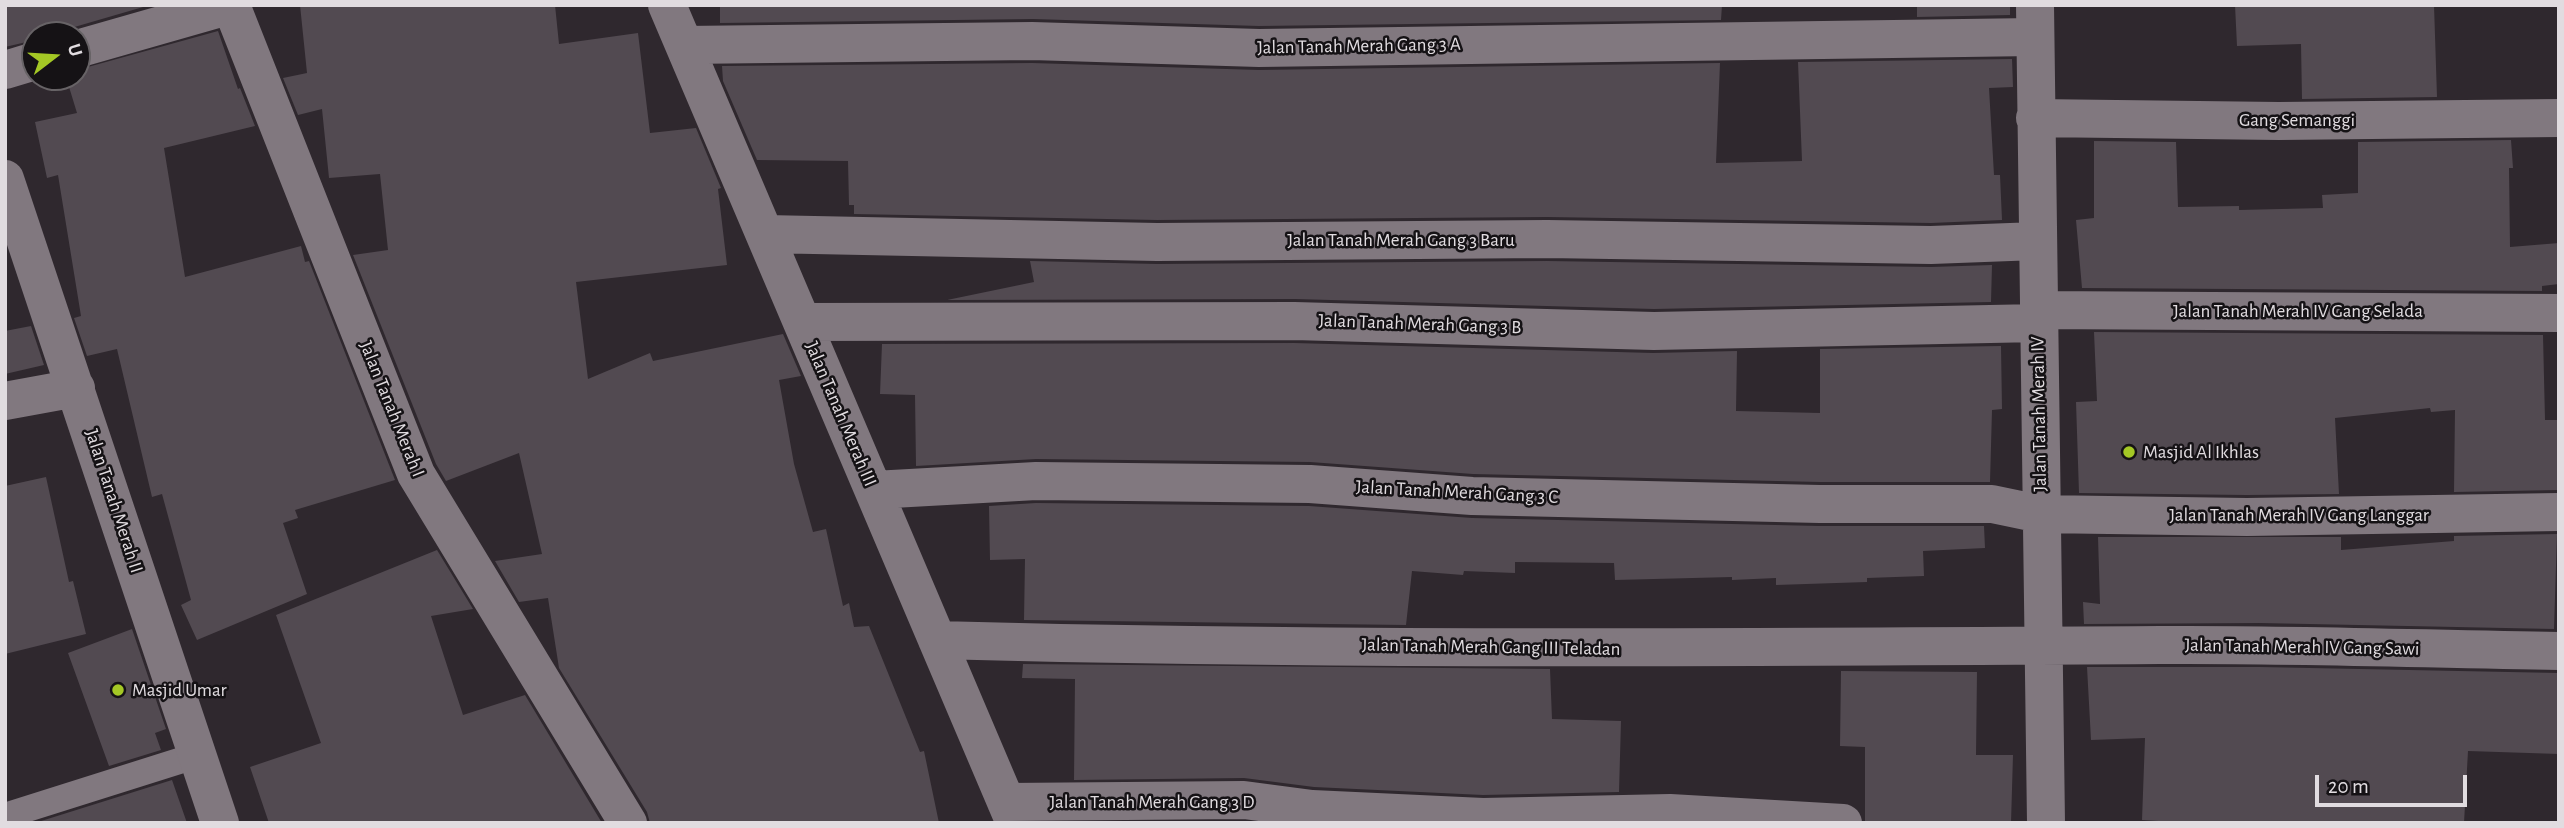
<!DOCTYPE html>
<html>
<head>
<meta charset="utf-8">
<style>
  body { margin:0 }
  #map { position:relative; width:2564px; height:828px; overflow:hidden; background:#2f282e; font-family:"Alegreya Sans",sans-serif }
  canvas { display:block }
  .frame { position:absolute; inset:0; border:7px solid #e1dce0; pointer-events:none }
  .north { position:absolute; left:21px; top:21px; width:70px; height:70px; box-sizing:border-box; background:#151215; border:2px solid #676366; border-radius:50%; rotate:73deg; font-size:19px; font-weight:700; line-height:28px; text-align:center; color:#e1dce0 }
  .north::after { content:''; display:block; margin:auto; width:24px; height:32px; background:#a4c825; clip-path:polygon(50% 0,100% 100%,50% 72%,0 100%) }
  .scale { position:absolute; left:2315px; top:775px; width:152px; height:32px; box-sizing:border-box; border:4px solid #e1dce0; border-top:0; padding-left:9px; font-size:21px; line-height:24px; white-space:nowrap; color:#e1dce0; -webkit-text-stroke:5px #151215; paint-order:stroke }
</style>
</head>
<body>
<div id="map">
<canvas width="2564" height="828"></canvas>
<div class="frame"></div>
<div class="north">U</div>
<div class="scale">20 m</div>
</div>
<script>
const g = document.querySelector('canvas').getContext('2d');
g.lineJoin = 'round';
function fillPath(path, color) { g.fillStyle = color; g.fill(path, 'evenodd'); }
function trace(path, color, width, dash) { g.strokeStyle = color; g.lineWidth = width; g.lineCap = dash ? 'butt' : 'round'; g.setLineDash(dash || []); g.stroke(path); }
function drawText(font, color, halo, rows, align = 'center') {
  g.font = font + ' "Alegreya Sans",sans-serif'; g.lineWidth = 5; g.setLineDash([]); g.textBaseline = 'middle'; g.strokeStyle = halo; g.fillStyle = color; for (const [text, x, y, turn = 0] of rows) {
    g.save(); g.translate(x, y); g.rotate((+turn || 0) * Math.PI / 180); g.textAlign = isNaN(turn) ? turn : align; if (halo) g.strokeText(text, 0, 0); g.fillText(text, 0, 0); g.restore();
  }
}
const building = new Path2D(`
  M 5,5 L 150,5 L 71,28 L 60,35 L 35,35 L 35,40 L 5,47 Z
  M 300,5 L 555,5 L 559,44 L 638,33 L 650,133 L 696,128 L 721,188 L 718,189 L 727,265 L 576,282 L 588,379 L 650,353 L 653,361 L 783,334 L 801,376 L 779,380 L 794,464 L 813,532 L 826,529 L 843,606 L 849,603 L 854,627 L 869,626 L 920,752 L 924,751 L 939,823 L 650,823 L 647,812 L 559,668 L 548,598 L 519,602 L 495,561 L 542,554 L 519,453 L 446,481 L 436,464 L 353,255 L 388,250 L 380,174 L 329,178 L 322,109 L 298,115 L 283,78 L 307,73 Z
  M 720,5 L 1722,5 L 1721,20 L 1259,26 L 1033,19 L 720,23 Z
  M 1917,5 L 2010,5 L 2010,15 L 1917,17 Z
  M 2235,5 L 2434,5 L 2437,97 L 2302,99 L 2301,44 L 2237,46 Z
  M 218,31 L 238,89 L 240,88 L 255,126 L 164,148 L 185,277 L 301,246 L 305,262 L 309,261 L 395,480 L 295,510 L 298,518 L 283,523 L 307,594 L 197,640 L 181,605 L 191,600 L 162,494 L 152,497 L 117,349 L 87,356 L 74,318 L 81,316 L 58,175 L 47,178 L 35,122 L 77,113 L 66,77 L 77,77 L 77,70 Z
  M 2012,59 L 2013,87 L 1989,88 L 1994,175 L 2000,175 L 2002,220 L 1931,223 L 1547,217 L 1157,220 L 854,214 L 854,205 L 849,205 L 848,161 L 757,160 L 723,81 L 722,66 L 1032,63 L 1259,70 L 1720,63 L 1716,163 L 1802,161 L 1798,62 Z
  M 2511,140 L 2513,168 L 2509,168 L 2510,247 L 2559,243 L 2559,284 L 2542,286 L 2542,291 L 2082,288 L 2076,220 L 2094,218 L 2094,141 L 2176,142 L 2178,207 L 2239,206 L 2239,210 L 2323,208 L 2322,195 L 2358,193 L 2358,142 Z
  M 1030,261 L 1157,264 L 1547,261 L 1931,267 L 1992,265 L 1991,302 L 1654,309 L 1295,299 L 947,300 L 1034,282 Z
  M 31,326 L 44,365 L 5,374 L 5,331 Z
  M 2094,332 L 2543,335 L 2545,420 L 2559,420 L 2558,490 L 2454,492 L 2455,410 L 2431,412 L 2430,408 L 2335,418 L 2339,494 L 2247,495 L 2079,493 L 2076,402 L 2097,401 Z
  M 1294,343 L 1653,353 L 1737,351 L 1736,411 L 1820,413 L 1820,349 L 2001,346 L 2002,409 L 1992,410 L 1990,482 L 1820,482 L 1473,474 L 1310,462 L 1036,459 L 916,466 L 915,395 L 880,394 L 882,344 Z
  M 46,477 L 69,582 L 73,581 L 86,634 L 5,654 L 5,486 Z
  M 1036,503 L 1309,506 L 1472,518 L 1819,526 L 1984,526 L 1985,548 L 1923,551 L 1924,576 L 1867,578 L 1867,582 L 1776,585 L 1776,578 L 1732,580 L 1732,577 L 1615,580 L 1614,563 L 1515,562 L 1515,573 L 1464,571 L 1463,575 L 1412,571 L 1406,625 L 1024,620 L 1025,559 L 990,560 L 989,506 Z
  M 2557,534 L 2554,629 L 2260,623 L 2084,624 L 2083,602 L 2100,604 L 2098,537 L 2341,537 L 2341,550 L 2454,541 L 2454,536 Z
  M 437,550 L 473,609 L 431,616 L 463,715 L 525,695 L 602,823 L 269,823 L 250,767 L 321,743 L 276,615 Z
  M 132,629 L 166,729 L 155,733 L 161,750 L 109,766 L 68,653 Z
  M 1023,664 L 1550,669 L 1552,719 L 1621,721 L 1619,792 L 1483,795 L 1314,787 L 1244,778 L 1074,780 L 1075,679 L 1022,678 Z
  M 2087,667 L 2260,667 L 2559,673 L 2559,754 L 2468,751 L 2464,823 L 2191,823 L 2142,820 L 2145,738 L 2091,740 Z
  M 1841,671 L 1977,672 L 1976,755 L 2013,755 L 2011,823 L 1865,823 L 1865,747 L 1840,746 Z
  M 172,780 L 187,823 L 38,823 L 38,822 Z`);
const service = new Path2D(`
  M 5,816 L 198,755`);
const minor = new Path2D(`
  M 231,5 L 416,474 L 628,823
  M 667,5 L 1015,823
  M 2035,5 L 2046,823
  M 684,45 L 1032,41 L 1259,48 L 2034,37
  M 77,49 L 231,5
  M 5,70 L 35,61
  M 2035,118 L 2279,121 L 2559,118
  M 5,179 L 220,823
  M 765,234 L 1157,242 L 1547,239 L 1931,245 L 2037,241
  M 2038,310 L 2559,313
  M 802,322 L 1294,321 L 1654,331 L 2038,323
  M 5,401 L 76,388
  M 874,490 L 1036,481 L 1310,484 L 1472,496 L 1820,504 L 1992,504 L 2040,514 L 2247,517 L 2559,512
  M 937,640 C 1345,651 1752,647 2160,645 C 2293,644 2426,649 2559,651
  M 1006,802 L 1244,800 L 1312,809 L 1483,817 L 1670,813 L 1843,823`);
const markers = [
  [2129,452,7,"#a4c825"],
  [118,690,7,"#a4c825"]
];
const streetNames = [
  ["Jalan Tanah Merah Gang 3 A",1359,46,-1],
  ["Gang Semanggi",2297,120],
  ["Jalan Tanah Merah Gang 3 Baru",1401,240],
  ["Jalan Tanah Merah IV Gang Selada",2298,311],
  ["Jalan Tanah Merah Gang 3 B",1420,324,2],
  ["Jalan Tanah Merah I",392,409,68],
  ["Jalan Tanah Merah III",841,414,67],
  ["Jalan Tanah Merah IV",2039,414,-91],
  ["Jalan Tanah Merah Gang 3 C",1457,492,3],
  ["Jalan Tanah Merah II",114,501,72],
  ["Jalan Tanah Merah IV Gang Langgar",2299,515],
  ["Jalan Tanah Merah Gang III Teladan",1491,647,1],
  ["Jalan Tanah Merah IV Gang Sawi",2302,647,1],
  ["Jalan Tanah Merah Gang 3 D",1152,802]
];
const poiNames = [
  ["Masjid Al Ikhlas",2143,452],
  ["Masjid Umar",132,690]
];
fillPath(building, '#524a51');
trace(service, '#81787f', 26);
trace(minor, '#81787f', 38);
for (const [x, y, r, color] of markers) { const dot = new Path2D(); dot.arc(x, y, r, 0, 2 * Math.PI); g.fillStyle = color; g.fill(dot); trace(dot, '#151215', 2.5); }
drawText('19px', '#e1dce0', '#151215', streetNames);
drawText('19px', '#e1dce0', '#151215', poiNames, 'left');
</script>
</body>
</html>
